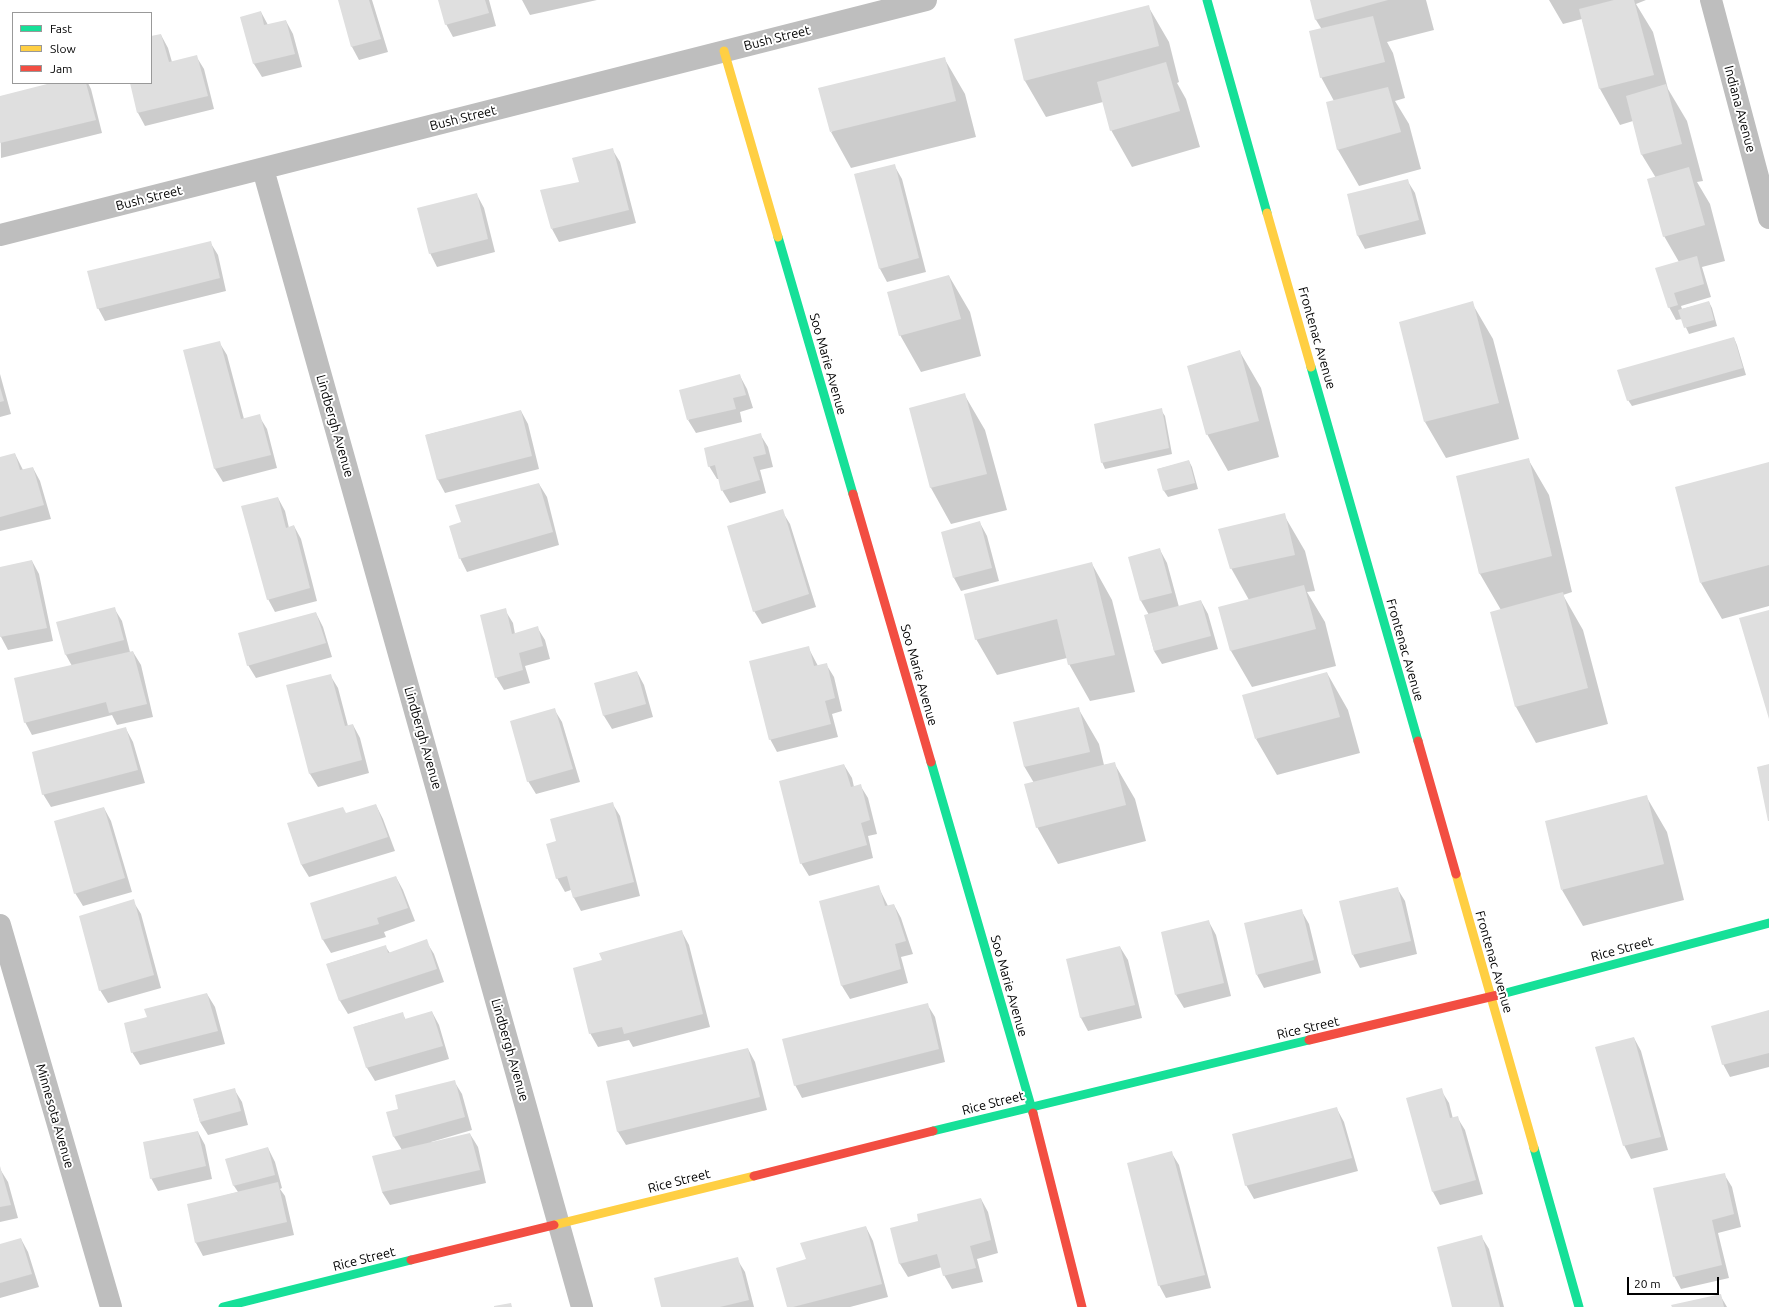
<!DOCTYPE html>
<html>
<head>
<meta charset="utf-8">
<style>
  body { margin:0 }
  #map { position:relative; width:1769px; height:1307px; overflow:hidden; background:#fff; font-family:Ubuntu,sans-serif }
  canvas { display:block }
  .legend { position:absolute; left:12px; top:12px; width:140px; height:72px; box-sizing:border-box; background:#fff; border:1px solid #999; margin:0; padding:5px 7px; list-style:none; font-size:12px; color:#000 }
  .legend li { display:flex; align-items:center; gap:8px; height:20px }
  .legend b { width:20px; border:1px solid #999 }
  .scale { position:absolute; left:1627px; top:1277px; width:92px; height:18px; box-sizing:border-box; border:2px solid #000; border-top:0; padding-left:5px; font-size:12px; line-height:14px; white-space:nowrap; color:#000; -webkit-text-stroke:3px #fff; paint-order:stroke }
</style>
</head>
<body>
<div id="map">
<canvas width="1769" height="1307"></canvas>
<ul class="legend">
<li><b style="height:5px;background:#16e098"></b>Fast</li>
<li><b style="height:5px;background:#ffcf43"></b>Slow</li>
<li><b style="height:5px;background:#f24e42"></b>Jam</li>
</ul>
<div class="scale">20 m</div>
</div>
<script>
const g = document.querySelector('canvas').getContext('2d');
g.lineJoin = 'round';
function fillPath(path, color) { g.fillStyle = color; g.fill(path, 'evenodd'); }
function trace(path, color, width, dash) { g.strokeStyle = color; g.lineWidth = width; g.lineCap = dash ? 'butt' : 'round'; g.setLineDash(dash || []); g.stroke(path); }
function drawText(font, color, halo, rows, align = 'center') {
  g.font = font + ' Ubuntu,sans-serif'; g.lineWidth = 4; g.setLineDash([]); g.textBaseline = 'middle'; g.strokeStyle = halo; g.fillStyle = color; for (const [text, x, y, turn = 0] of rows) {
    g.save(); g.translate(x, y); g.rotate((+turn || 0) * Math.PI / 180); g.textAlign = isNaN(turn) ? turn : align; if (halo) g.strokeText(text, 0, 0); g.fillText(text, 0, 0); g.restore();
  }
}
const shadow = new Path2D(`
  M 339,0 L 372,0 L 388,52 L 359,60 L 352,47 Z
  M 439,0 L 489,0 L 496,26 L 453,37 L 446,24 Z
  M 522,0 L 597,0 L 530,15 Z
  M 1311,0 L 1426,0 L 1434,30 L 1387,42 L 1393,53 L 1405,98 L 1395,101 L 1409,124 L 1421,169 L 1359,186 L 1338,150 L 1327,103 L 1334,101 L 1321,77 L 1321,28 L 1316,20 Z
  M 1549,0 L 1646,0 L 1636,4 L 1653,32 L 1668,89 L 1687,121 L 1703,181 L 1697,182 L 1710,204 L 1725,261 L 1702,267 L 1711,297 L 1681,306 L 1682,309 L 1709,302 L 1712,308 L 1717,326 L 1689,334 L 1682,319 L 1676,320 L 1669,307 L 1679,262 L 1664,236 L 1656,178 L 1642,155 L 1633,121 L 1620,125 L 1600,89 L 1582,19 L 1563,24 Z
  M 1148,6 L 1169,42 L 1179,82 L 1177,83 L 1186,99 L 1200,147 L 1132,167 L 1111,130 L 1103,102 L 1046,117 L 1025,81 L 1016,40 Z
  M 261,12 L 268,25 L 286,21 L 293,34 L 302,67 L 262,77 L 254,64 L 242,17 Z
  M 161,35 L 168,48 L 172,62 L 196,56 L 204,69 L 214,109 L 145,126 L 138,113 L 131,83 L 151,83 L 151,37 Z
  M 944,58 L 965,94 L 976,137 L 851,168 L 831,132 Z
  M 55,83 L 88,83 L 91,89 L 102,133 L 1,158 L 0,97 Z
  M 612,149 L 620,162 L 636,223 L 559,242 L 552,229 L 580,183 Z
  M 894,165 L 902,179 L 926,272 L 887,282 L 880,269 L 856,174 Z
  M 1407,180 L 1415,193 L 1426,234 L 1365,249 L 1358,236 L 1348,195 Z
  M 477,195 L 484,208 L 495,252 L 437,267 L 430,253 Z
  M 210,242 L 218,255 L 226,291 L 105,321 L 98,308 Z
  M 949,276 L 970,312 L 981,356 L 921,372 L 900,335 Z
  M 1472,303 L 1493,339 L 1519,439 L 1446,458 L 1425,422 Z
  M 1734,338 L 1737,345 L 1746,375 L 1632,406 L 1628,400 Z
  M 219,342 L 227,355 L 244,419 L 259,416 L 267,429 L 277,468 L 223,482 L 215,469 Z
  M 1240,352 L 1261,388 L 1279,457 L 1228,471 L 1207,434 Z
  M 0,374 L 11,414 L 0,417 Z
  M 740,376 L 747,389 L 753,408 L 740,412 L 742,422 L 696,433 L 688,420 Z
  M 964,394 L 985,430 L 1007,510 L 951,524 L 931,488 L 910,409 Z
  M 1161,410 L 1165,416 L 1172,454 L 1105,469 L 1102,462 Z
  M 521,411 L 528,424 L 539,469 L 445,493 L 438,480 L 426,435 Z
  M 760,434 L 768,447 L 773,467 L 760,470 L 766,493 L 730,503 L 722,490 L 719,479 L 717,479 L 709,466 Z
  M 15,454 L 23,470 L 33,468 L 40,481 L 51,519 L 0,531 L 0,458 Z
  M 1528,459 L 1549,495 L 1572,592 L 1563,595 L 1583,630 L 1608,724 L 1536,743 L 1516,707 L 1491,613 L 1501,610 L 1480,574 L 1457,477 Z
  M 1189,461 L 1192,467 L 1198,489 L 1168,497 L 1164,491 L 1158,469 Z
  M 1769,463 L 1769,606 L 1722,619 L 1701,583 Z
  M 539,484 L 547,497 L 559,545 L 467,572 L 460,558 L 462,523 Z
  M 278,498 L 285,511 L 289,528 L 294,526 L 301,539 L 317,601 L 275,612 L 268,599 Z
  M 782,511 L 790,524 L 816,607 L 762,624 L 754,611 Z
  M 1284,515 L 1305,551 L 1315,591 L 1307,592 L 1325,622 L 1336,666 L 1252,687 L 1231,651 L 1219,608 L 1249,600 L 1231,568 Z
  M 980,523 L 987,536 L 999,581 L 961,591 L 954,578 Z
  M 1160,550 L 1167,563 L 1179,607 L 1201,601 L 1208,614 L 1218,649 L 1162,664 L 1154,651 L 1145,616 L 1149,615 L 1141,601 L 1129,558 Z
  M 32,561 L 39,574 L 53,641 L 8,650 L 0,635 L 0,568 Z
  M 1092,564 L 1112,600 L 1135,692 L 1090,701 L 1069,664 L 1067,658 L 997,675 L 976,639 Z
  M 114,608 L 122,621 L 130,652 L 133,652 L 141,665 L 153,717 L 117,725 L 112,715 L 32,735 L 25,722 L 72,666 L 66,655 L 58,623 Z
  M 505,610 L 513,623 L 515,634 L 537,627 L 545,640 L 550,659 L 525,666 L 530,683 L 504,690 L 496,677 Z
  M 316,613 L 323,627 L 332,657 L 256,678 L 248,665 Z
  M 808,647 L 818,666 L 826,664 L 834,677 L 842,711 L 832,714 L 838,737 L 777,752 L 770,739 Z
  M 637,672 L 644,685 L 653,717 L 612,729 L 604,716 L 595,684 Z
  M 1327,673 L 1348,710 L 1360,753 L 1277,775 L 1256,739 Z
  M 330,675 L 338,688 L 348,726 L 353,725 L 360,738 L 369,773 L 318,787 L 310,774 L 288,686 Z
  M 1078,708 L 1099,744 L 1104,765 L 1114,763 L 1135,799 L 1146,841 L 1058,864 L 1037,827 L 1034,783 L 1024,766 Z
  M 554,709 L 562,722 L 580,782 L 536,794 L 528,781 Z
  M 126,729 L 133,742 L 145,783 L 51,807 L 43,794 Z
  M 844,765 L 852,778 L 854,787 L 860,785 L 868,798 L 877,834 L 868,836 L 873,858 L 809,876 L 801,863 Z
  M 1646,796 L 1667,832 L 1684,900 L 1583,926 L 1562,890 Z
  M 612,803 L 620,816 L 640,896 L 581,911 L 574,898 L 571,890 L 565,892 L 557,878 L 557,842 Z
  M 376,805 L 383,819 L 395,851 L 309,877 L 301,864 L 347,814 Z
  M 104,808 L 111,821 L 132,892 L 83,906 L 75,893 Z
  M 396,877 L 403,890 L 415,921 L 384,932 L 386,937 L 331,953 L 323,940 L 311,904 Z
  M 878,886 L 888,906 L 894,905 L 901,918 L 913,954 L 901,957 L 908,983 L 850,999 L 842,986 L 820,902 Z
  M 1397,888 L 1405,901 L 1417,954 L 1360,968 L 1353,955 Z
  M 133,901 L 141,914 L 161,988 L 108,1003 L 100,990 Z
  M 1301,910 L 1309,924 L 1321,973 L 1264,988 L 1257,975 Z
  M 1209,922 L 1216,935 L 1231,996 L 1184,1008 L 1176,995 Z
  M 682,932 L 689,945 L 710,1027 L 633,1047 L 629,1040 L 598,1047 L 590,1033 L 603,961 Z
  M 426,941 L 434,954 L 444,982 L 348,1014 L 340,1001 L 327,964 L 385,946 L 390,953 Z
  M 1120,947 L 1128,960 L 1142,1018 L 1088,1031 L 1081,1018 L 1067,960 Z
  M 207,994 L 215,1007 L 225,1044 L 140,1065 L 132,1052 Z
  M 927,1004 L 935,1017 L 945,1062 L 802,1098 L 795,1085 Z
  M 1769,1011 L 1769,1067 L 1730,1077 L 1723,1064 Z
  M 432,1012 L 439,1025 L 449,1059 L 375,1081 L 367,1068 L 354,1027 L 402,1013 L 406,1020 Z
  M 1634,1038 L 1641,1051 L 1668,1150 L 1631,1159 L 1624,1145 Z
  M 748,1049 L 755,1062 L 767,1110 L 626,1145 L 618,1132 L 607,1082 Z
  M 454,1081 L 462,1094 L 472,1130 L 431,1142 L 432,1143 L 470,1134 L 478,1147 L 486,1183 L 390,1205 L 382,1192 L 402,1150 L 394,1137 L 400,1110 Z
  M 234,1089 L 242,1102 L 248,1125 L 208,1135 L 200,1122 L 194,1100 Z
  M 1441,1090 L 1449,1103 L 1453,1119 L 1457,1117 L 1465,1130 L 1483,1194 L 1440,1205 L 1433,1192 L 1407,1099 Z
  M 1337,1109 L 1344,1122 L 1358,1171 L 1254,1199 L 1246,1185 Z
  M 198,1132 L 205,1145 L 212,1179 L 158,1191 L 151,1178 Z
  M 268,1148 L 275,1162 L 282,1188 L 280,1189 L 285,1196 L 294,1235 L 203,1256 L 196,1243 L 188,1205 L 238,1192 L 234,1186 L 227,1159 Z
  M 1171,1152 L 1179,1165 L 1211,1288 L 1166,1298 L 1159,1285 Z
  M 0,1169 L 8,1182 L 18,1218 L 0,1222 Z
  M 1724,1174 L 1732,1187 L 1741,1227 L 1718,1233 L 1729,1278 L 1681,1289 L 1674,1276 Z
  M 981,1199 L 988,1212 L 998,1253 L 977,1259 L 983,1282 L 952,1289 L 944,1275 L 942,1267 L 908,1277 L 900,1264 L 892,1229 L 919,1222 Z
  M 866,1227 L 873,1241 L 888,1297 L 850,1307 L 788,1307 L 807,1260 Z
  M 1481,1236 L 1489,1249 L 1504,1307 L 1453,1307 Z
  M 21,1239 L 28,1252 L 39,1287 L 0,1298 L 0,1245 Z
  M 737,1259 L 745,1272 L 754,1307 L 662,1307 Z
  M 1720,1295 L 1727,1307 L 1673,1307 Z`);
const building = new Path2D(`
  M 338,0 L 369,0 L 381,39 L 351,47 Z
  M 438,0 L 485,0 L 489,13 L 445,25 Z
  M 1310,0 L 1388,0 L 1315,20 Z
  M 1614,0 L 1634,0 L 1654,75 L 1599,89 L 1579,9 Z
  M 1149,5 L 1159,46 L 1024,81 L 1014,39 Z
  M 261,11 L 264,25 L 286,20 L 295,54 L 253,64 L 240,17 Z
  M 1373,16 L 1385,62 L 1320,78 L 1309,31 Z
  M 161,34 L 169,62 L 197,55 L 208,96 L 137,113 L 130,83 L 151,83 L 151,36 Z
  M 945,57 L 956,101 L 830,132 L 818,88 Z
  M 1166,62 L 1180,111 L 1110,131 L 1097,82 Z
  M 51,83 L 86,83 L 96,120 L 0,143 L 0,96 Z
  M 1666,84 L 1682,144 L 1641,155 L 1626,96 Z
  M 1388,87 L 1401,132 L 1337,150 L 1326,102 Z
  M 613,148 L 629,210 L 551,229 L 540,190 L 579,182 L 572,158 Z
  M 895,164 L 919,258 L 879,269 L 854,174 Z
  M 1689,167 L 1705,225 L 1663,237 L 1647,179 Z
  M 1408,179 L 1419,220 L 1357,236 L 1347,194 Z
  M 477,193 L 488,239 L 429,254 L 417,208 Z
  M 211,241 L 220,278 L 97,309 L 87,271 Z
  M 1697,256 L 1704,284 L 1674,293 L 1678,305 L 1668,308 L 1655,268 Z
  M 949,275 L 961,319 L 899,336 L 887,292 Z
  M 1473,301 L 1499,403 L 1424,422 L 1399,322 Z
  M 1709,301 L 1714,320 L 1684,328 L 1678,310 Z
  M 1734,337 L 1743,368 L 1627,401 L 1617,370 Z
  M 220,341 L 241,419 L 260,414 L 271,455 L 214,469 L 183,350 Z
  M 1240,350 L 1259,421 L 1206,435 L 1187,366 Z
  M 740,374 L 746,395 L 733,398 L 736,409 L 687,420 L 679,390 Z
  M 0,387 L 4,401 L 0,402 Z
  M 965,393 L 987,474 L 930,488 L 909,408 Z
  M 1162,408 L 1169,448 L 1101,463 L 1094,424 Z
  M 521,410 L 532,456 L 437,480 L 425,435 Z
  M 761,433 L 766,454 L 753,457 L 760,480 L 721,491 L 715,465 L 708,467 L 704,448 Z
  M 15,453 L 20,470 L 33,467 L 44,505 L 0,517 L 0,457 Z
  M 1529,458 L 1552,556 L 1479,574 L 1456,476 Z
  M 1189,460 L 1195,483 L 1163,491 L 1157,469 Z
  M 1769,462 L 1769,565 L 1700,583 L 1675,487 Z
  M 539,483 L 553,532 L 459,559 L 449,526 L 461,522 L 455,505 Z
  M 278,497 L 286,528 L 294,525 L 310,588 L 267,600 L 241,506 Z
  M 783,509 L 809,594 L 753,612 L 727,526 Z
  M 1285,513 L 1295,555 L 1230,569 L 1218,529 Z
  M 980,521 L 992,568 L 953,578 L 941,532 Z
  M 1160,548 L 1172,593 L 1140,601 L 1128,557 Z
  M 32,560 L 47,628 L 0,637 L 0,567 Z
  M 1092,562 L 1115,655 L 1068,665 L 1057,619 L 975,640 L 964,594 Z
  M 1304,585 L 1316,629 L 1230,651 L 1218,607 Z
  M 1563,592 L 1588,688 L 1515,707 L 1490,612 Z
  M 1201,600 L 1211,636 L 1154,651 L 1144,615 Z
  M 115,607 L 124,640 L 65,655 L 56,622 Z
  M 506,608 L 512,634 L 538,626 L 543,646 L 519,653 L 523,670 L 495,678 L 480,615 Z
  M 1769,610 L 1769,719 L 1739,618 Z
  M 316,612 L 326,643 L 247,666 L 238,633 Z
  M 809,646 L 814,666 L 827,663 L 835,698 L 825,701 L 831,724 L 769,740 L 749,661 Z
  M 133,651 L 147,704 L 109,713 L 106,702 L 24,723 L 14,678 Z
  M 637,671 L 646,704 L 603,716 L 594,683 Z
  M 1327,672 L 1340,717 L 1255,739 L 1242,695 Z
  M 331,674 L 345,726 L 353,724 L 362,760 L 309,774 L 286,685 Z
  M 1079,707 L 1090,752 L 1024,767 L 1013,722 Z
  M 555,708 L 573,769 L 527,782 L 510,721 Z
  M 126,727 L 138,770 L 42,795 L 32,752 Z
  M 1115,762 L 1126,805 L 1036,828 L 1024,784 Z
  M 844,764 L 851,787 L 861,784 L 870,820 L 861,823 L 867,845 L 800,864 L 779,781 Z
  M 1769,764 L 1769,821 L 1768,821 L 1757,767 Z
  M 1647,795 L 1664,864 L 1561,890 L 1545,821 Z
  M 613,802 L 634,882 L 573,898 L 567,876 L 556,879 L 546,844 L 556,841 L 550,819 Z
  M 376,804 L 388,837 L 301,865 L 287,823 L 343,807 L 346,813 Z
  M 104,807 L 125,878 L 74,894 L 54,821 Z
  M 396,876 L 408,908 L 377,918 L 379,924 L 322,940 L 310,903 Z
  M 879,885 L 885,906 L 894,904 L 906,941 L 895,944 L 901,969 L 841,986 L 819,901 Z
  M 1398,887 L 1411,941 L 1352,955 L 1339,901 Z
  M 134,899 L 154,975 L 99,991 L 79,916 Z
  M 1302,909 L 1314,960 L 1256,975 L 1244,923 Z
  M 1209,920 L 1224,983 L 1175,995 L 1161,932 Z
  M 682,930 L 703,1014 L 624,1034 L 622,1027 L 589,1034 L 573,968 L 602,960 L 599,953 Z
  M 427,939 L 437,969 L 339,1001 L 326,964 L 386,945 L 388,953 Z
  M 1120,946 L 1135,1005 L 1080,1018 L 1066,959 Z
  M 207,993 L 218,1031 L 131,1053 L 124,1023 L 147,1017 L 144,1009 Z
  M 928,1003 L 939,1049 L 794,1086 L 782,1039 Z
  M 1769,1010 L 1769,1053 L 1722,1065 L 1711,1026 Z
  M 432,1011 L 443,1046 L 366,1068 L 353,1027 L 403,1012 L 405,1019 Z
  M 1634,1037 L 1661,1137 L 1623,1146 L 1595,1047 Z
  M 748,1048 L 760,1097 L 617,1132 L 606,1081 Z
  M 455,1080 L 465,1117 L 393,1137 L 386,1112 L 398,1109 L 395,1095 Z
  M 235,1088 L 241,1111 L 200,1122 L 193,1099 Z
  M 1442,1088 L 1450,1118 L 1458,1116 L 1476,1180 L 1432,1192 L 1406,1098 Z
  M 1337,1107 L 1352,1158 L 1245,1186 L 1232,1134 Z
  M 198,1131 L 206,1166 L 150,1179 L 143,1142 Z
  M 470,1133 L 480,1170 L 382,1192 L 372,1156 Z
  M 268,1147 L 275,1175 L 233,1186 L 225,1159 Z
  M 1172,1151 L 1205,1275 L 1158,1286 L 1127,1163 Z
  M 0,1166 L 11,1205 L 0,1207 Z
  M 1725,1173 L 1734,1214 L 1712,1220 L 1722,1265 L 1673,1277 L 1653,1188 Z
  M 278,1182 L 287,1222 L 195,1243 L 187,1204 Z
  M 981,1198 L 991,1240 L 970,1246 L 976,1268 L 943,1276 L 937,1254 L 899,1264 L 890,1228 L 918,1221 L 917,1214 Z
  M 866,1226 L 882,1284 L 793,1307 L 787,1307 L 776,1268 L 806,1259 L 800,1243 Z
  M 1482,1235 L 1500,1307 L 1452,1307 L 1437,1247 Z
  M 21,1238 L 32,1274 L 0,1283 L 0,1244 Z
  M 738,1257 L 749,1300 L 720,1307 L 661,1307 L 654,1278 Z
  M 1721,1294 L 1724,1307 L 1672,1307 L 1671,1305 Z
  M 511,1303 L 512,1307 L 494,1307 L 494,1306 Z`);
const street = new Path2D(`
  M 1711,0 L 1769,218
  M 263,169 L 582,1307
  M 0,235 L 926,0
  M 0,925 L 111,1307`);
const fast = new Path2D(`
  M 1207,0 L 1267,213
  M 778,237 L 853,494
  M 1311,367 L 1418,741
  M 931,762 L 1033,1113
  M 1502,994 L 1769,923
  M 933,1131 L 1309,1040
  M 1534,1148 L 1579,1307
  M 223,1307 L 411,1260`);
const slow = new Path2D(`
  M 724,51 L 778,237
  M 1267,213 L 1311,367
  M 1456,874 L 1534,1148
  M 554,1225 L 754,1176`);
const jam = new Path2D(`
  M 853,494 L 931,762
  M 1418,741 L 1456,874
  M 1309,1040 L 1502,994
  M 1033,1113 L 1082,1307
  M 754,1176 L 933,1131
  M 411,1260 L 554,1225`);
const streetNames = [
  ["Bush Street",777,38,-14],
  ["Indiana Avenue",1740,109,75],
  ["Bush Street",463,118,-14],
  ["Bush Street",149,198,-14],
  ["Frontenac Avenue",1317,338,74],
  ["Soo Marie Avenue",828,364,74],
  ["Lindbergh Avenue",335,426,74],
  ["Frontenac Avenue",1405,650,74],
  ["Soo Marie Avenue",919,675,74],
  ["Lindbergh Avenue",423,738,74],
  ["Rice Street",1622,949,-15],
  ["Frontenac Avenue",1494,962,74],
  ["Soo Marie Avenue",1009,986,74],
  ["Rice Street",1308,1028,-13],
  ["Lindbergh Avenue",510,1050,74],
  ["Rice Street",993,1103,-14],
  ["Minnesota Avenue",55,1116,74],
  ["Rice Street",679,1181,-14],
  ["Rice Street",364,1259,-14]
];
fillPath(shadow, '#0003');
fillPath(building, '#dfdfdf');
trace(street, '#bebebe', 22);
trace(fast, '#16e098', 9);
trace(slow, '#ffcf43', 9);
trace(jam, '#f24e42', 9);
drawText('13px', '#000', '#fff', streetNames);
</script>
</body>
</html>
